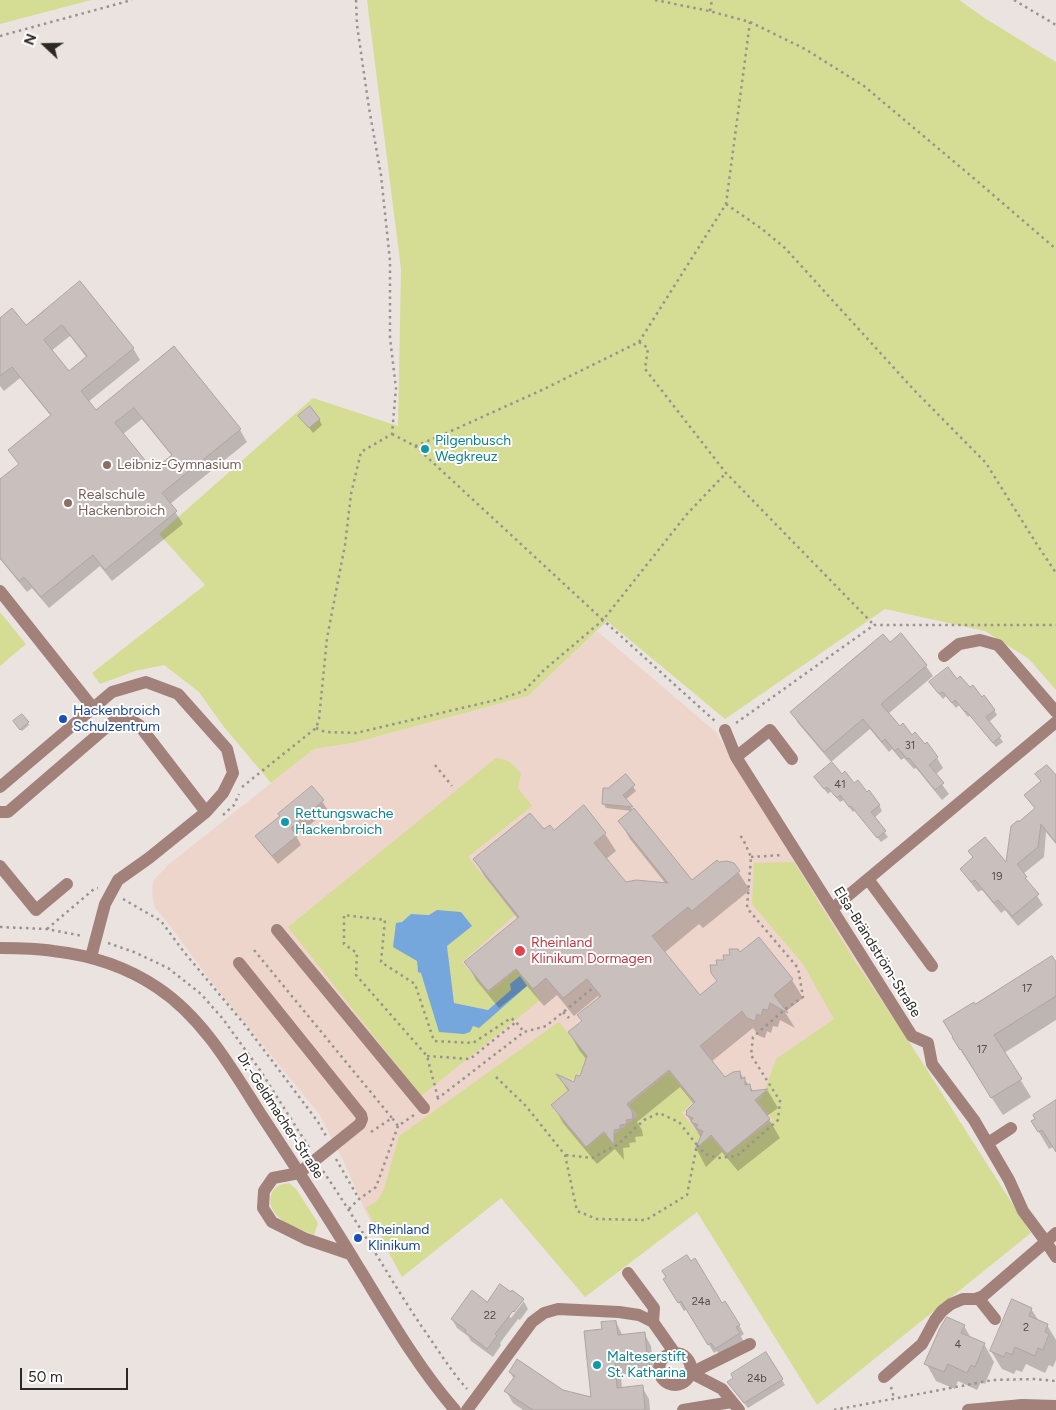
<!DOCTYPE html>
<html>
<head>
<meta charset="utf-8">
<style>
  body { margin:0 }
  #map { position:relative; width:1056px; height:1410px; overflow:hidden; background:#ebe3df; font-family:Figtree,sans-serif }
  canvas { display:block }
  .north { position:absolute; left:20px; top:20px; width:50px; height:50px; -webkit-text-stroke:4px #fff; paint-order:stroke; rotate:291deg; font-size:14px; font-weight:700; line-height:20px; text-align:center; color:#2b2826 }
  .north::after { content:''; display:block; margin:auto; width:18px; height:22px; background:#2b2826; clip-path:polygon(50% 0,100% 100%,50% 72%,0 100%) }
  .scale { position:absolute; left:20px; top:1368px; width:108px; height:22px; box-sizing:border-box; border:2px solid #2b2826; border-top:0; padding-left:6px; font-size:15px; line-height:18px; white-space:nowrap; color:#2b2826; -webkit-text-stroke:4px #fff; paint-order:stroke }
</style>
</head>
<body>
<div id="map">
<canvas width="1056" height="1410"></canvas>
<div class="north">N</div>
<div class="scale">50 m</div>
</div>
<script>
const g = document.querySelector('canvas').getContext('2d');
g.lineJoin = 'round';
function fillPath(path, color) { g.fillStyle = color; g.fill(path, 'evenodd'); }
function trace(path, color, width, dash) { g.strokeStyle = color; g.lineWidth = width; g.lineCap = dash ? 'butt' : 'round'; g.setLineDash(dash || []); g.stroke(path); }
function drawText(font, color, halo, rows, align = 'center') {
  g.font = font + ' Figtree,sans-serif'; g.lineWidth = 4; g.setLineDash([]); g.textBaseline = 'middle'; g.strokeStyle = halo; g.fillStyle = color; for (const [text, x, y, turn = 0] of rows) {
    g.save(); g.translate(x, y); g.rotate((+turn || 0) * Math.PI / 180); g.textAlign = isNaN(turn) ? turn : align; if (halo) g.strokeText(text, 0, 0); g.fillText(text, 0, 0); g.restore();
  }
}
const medical = new Path2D(`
  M 597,631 L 717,733 L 786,848 L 908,1040 L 585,1297 L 501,1198 L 402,1277 L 366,1213 L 343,1160 L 319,1114 L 209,979 L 168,923 L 155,908 L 152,894 L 153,881 L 168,865 L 314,749 L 353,743 L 528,696 Z`);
const green = new Path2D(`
  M 0,0 L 91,0 L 0,24 Z
  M 367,0 L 959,0 L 986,19 L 1056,62 L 1056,690 L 1029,659 L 985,631 L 885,609 L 725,719 L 607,621 L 528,696 L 353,743 L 314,749 L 271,783 L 224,727 L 199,692 L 164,665 L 135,671 L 100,684 L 92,673 L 205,585 L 159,534 L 313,398 L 398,426 L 401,269 Z
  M 0,612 L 26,644 L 0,666 Z
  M 496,758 C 510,760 513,764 521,774 L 518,788 L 532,806 L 468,857 L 515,915 L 462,962 L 488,993 L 517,970 L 540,1000 L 421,1096 L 288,927 ZM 411,914 L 429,915 L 471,926 L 447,946 L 454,1003 L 488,1010 L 511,990 L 471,1028 L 421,973 L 418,972 L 417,961 L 396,923 L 402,922 Z
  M 794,862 L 854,960 L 908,1040 L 1031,1233 L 817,1405 L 697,1212 L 585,1297 L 501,1198 L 402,1277 L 366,1208 L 378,1200 L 384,1189 L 399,1136 L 559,1022 L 592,1063 L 565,1086 L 568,1090 L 550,1105 L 585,1148 L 604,1134 L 609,1139 L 638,1116 L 629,1105 L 669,1072 L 693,1102 L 682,1113 L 705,1142 L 711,1137 L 726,1155 L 773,1120 L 757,1101 L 763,1095 L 776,1059 L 834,1019 L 803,964 L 752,904 L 754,863 Z
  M 289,1183 L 296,1189 L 318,1223 L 314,1235 C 298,1228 265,1219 271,1195 C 274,1186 281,1184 289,1183 Z`);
const water = new Path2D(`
  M 437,910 L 461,912 L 472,926 L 447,946 L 454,1003 L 488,1010 L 511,990 L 510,984 L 520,976 L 527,986 L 479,1028 L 473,1026 L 470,1032 L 464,1034 L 439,1032 L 421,973 L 418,972 L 417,961 L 393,947 L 396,923 L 402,922 L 411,914 L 429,915 Z`);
const shadow = new Path2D(`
  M 80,283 L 133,348 L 140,360 L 88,402 L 96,411 L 174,348 L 240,430 L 247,442 L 170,504 L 183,524 L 112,581 L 100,566 L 49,608 L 32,588 L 27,592 L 0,559 L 0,481 L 19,465 L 10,450 L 51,416 L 20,378 L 4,391 L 0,386 L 0,319 L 26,327 ZM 70,336 L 87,358 L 69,373 L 51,351 ZM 142,419 L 172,456 L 153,472 L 123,434 Z
  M 300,416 L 319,419 L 322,425 L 313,433 Z
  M 901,635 L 926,666 L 933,676 L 888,714 L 899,728 L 937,758 L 943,768 L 935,775 L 949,794 L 942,800 L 916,768 L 914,769 L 904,758 L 901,760 L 892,749 L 889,752 L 870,729 L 831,762 L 798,723 L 792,712 L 890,644 Z
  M 957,680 L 982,698 L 994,710 L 997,715 L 989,722 L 1003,742 L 996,747 L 970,715 L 968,717 L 959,705 L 956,708 L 946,696 L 943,699 L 934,688 Z
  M 28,723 L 29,725 L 22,731 L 16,724 Z
  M 842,775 L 879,805 L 882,811 L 874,818 L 888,837 L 881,842 L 855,810 L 853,812 L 844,800 L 840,802 L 831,791 L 828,794 L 816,778 Z
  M 1037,775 L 1056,777 L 1056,844 L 1046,832 L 1044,857 L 1023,874 L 1043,905 L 1018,926 L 1005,910 L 1001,913 L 982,890 L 978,892 L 968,879 L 962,869 L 1007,865 L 1020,822 L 1035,809 L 1026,795 L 1041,782 Z
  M 626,776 L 636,791 L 625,800 L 691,882 L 718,863 L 733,864 L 750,890 L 703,928 L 699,924 L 664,953 L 700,997 L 718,982 L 719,966 L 726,961 L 740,954 L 759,939 L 792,980 L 803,998 L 785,1012 L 795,1028 L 780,1020 L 778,1027 L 773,1026 L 771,1033 L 767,1031 L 765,1038 L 759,1036 L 753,1028 L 711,1062 L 725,1079 L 739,1072 L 754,1092 L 768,1091 L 778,1108 L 767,1116 L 780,1138 L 738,1171 L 722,1152 L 706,1167 L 697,1150 L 701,1138 L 687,1115 L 694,1104 L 680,1087 L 637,1122 L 642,1130 L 643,1136 L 635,1137 L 636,1142 L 629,1143 L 630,1147 L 623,1148 L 624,1160 L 615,1149 L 597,1164 L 563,1123 L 553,1105 L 569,1093 L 559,1076 L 575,1084 L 581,1078 L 587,1060 L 579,1050 L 569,1032 L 582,1022 L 600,998 L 598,996 L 574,1016 L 557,995 L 544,1006 L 527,986 L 499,1008 L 476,980 L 466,962 L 518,919 L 485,877 L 475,860 L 544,831 L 554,832 L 586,809 L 605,834 L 616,851 L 606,859 L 626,884 L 666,884 L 630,839 L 620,821 L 632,811 L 606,808 L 603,803 L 608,790 Z
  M 312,787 L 328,810 L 296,836 L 301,845 L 278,864 L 262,845 L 257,836 L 281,816 Z
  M 1056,965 L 1056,1020 L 1004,1053 L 1031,1097 L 1003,1115 L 961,1051 L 967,1046 L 974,1006 Z
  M 1056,1102 L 1056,1151 L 1053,1147 L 1049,1149 L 1033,1122 Z
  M 670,1288 L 722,1305 L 739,1325 L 744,1334 L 741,1336 L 744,1342 L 721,1357 L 717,1351 L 714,1353 L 687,1309 L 684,1311 Z
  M 523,1300 L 528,1309 L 520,1320 L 518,1319 L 500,1343 L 501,1345 L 493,1357 L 471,1341 L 468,1336 L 457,1328 L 452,1319 L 487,1303 ZM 521,1301 L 524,1301 L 511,1318 L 509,1316 Z
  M 1031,1309 L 1039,1321 L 1047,1325 L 1056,1340 L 1056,1360 L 1053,1367 L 1049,1365 L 1045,1373 L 1026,1364 L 1022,1372 L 1016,1370 L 1014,1374 L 1002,1369 L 991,1351 Z
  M 616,1322 L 623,1336 L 644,1333 L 651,1346 L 653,1367 L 626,1370 L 626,1374 L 621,1375 L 622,1389 L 642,1387 L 649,1399 L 650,1410 L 523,1410 L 513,1403 L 506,1391 L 514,1379 L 510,1372 L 563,1391 L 592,1399 L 603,1331 Z
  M 964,1326 L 971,1338 L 984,1344 L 994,1362 L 985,1384 L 981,1382 L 977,1390 L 958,1381 L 955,1389 L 936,1381 L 926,1363 Z
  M 766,1354 L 785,1385 L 748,1408 L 732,1388 Z`);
const building = new Path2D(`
  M 80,281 L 134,348 L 81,391 L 96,410 L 174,346 L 241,429 L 162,493 L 177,511 L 105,570 L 93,555 L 41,597 L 24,577 L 19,581 L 0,558 L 0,479 L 19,464 L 8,450 L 51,415 L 12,367 L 0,376 L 0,318 L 12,308 L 26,325 ZM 62,325 L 87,356 L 69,371 L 44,340 ZM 134,408 L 172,455 L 153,470 L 115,423 Z
  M 310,406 L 320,419 L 309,428 L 298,416 Z
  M 901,633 L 927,665 L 881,704 L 900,726 L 903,723 L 912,735 L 915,732 L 925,744 L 927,742 L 938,757 L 929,765 L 944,783 L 935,790 L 909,758 L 907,759 L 898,748 L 895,751 L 885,739 L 882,742 L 863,719 L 824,752 L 790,712 L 883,634 L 890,642 Z
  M 948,667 L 957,679 L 960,676 L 970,687 L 973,685 L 982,697 L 984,695 L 995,710 L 986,717 L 1001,736 L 993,743 L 966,711 L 965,712 L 955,700 L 952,703 L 943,692 L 939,694 L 929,682 Z
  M 22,714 L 29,722 L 20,730 L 13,721 Z
  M 832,762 L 842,774 L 845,771 L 854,783 L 858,780 L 867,792 L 869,790 L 880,805 L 871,812 L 886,831 L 877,838 L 851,806 L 849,807 L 840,795 L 837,798 L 827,787 L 824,789 L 814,777 Z
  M 1047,765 L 1056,775 L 1056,843 L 1041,824 L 1038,847 L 1017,864 L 1027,877 L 1025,878 L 1039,894 L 1012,916 L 998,900 L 994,903 L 975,880 L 971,882 L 960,869 L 973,857 L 968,851 L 985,837 L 1006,862 L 1011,826 L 1017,821 L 1020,821 L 1035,808 L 1024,795 L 1041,781 L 1035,774 Z
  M 626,774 L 635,785 L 623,795 L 633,807 L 602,804 L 603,788 L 608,788 Z
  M 312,786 L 324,800 L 291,828 L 297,836 L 272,856 L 255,836 L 280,816 L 278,814 Z
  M 584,805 L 606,833 L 594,843 L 626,882 L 636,880 L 668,883 L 618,821 L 634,808 L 692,880 L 717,860 L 719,862 L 727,861 L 734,863 L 740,871 L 692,911 L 688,907 L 652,936 L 700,995 L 717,981 L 711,973 L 710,965 L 717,965 L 716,960 L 724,960 L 723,955 L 730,955 L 729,949 L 738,949 L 740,952 L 759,937 L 793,979 L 774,995 L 788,1013 L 770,1003 L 768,1010 L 763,1009 L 761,1016 L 757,1014 L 755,1021 L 747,1018 L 742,1011 L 700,1046 L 725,1077 L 733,1072 L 740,1071 L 741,1079 L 745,1077 L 745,1085 L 750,1084 L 751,1091 L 768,1089 L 755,1100 L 770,1119 L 727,1154 L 711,1135 L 695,1150 L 703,1131 L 696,1128 L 698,1125 L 691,1122 L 693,1118 L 686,1115 L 687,1112 L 686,1111 L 695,1102 L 669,1070 L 627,1104 L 632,1111 L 633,1119 L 626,1120 L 627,1124 L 620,1125 L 620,1129 L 614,1130 L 614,1145 L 604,1132 L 586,1147 L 551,1105 L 569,1090 L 556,1074 L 574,1082 L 576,1075 L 580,1076 L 587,1056 L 568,1032 L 582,1021 L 577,1015 L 601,996 L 587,979 L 563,998 L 546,978 L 533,989 L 516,969 L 488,991 L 464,962 L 519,917 L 473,859 L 530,813 L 544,829 L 550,825 L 554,830 Z
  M 1052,956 L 1056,962 L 1056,996 L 994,1035 L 1022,1079 L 991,1098 L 961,1049 L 960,1050 L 952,1037 L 953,1037 L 943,1021 L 974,1002 L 975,1004 Z
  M 1056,1100 L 1056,1152 L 1042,1130 L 1038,1132 L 1031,1121 L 1035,1119 L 1033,1115 Z
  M 687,1255 L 691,1261 L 695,1258 L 722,1303 L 725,1301 L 740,1325 L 736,1327 L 740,1333 L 715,1349 L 711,1343 L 708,1345 L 681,1301 L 678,1303 L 663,1279 L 666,1277 L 662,1271 Z
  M 500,1284 L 511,1292 L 512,1290 L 524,1299 L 514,1312 L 513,1311 L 495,1334 L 497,1336 L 487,1349 L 465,1332 L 466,1330 L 451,1319 L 472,1290 L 487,1302 Z
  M 1012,1299 L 1032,1308 L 1029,1316 L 1048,1324 L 1045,1332 L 1049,1334 L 1043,1350 L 1038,1348 L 1035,1356 L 1015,1347 L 1012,1355 L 1006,1352 L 1004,1357 L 990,1351 Z
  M 947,1317 L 965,1325 L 961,1333 L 985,1343 L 975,1367 L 971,1365 L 967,1373 L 948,1364 L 944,1372 L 924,1364 L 940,1328 Z
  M 616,1321 L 618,1335 L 645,1332 L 647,1355 L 620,1358 L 620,1363 L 615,1363 L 617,1388 L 643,1385 L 645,1410 L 533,1410 L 504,1391 L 515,1376 L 509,1372 L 517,1359 L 563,1390 L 591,1397 L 584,1331 L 602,1329 L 601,1322 Z
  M 766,1352 L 783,1379 L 744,1403 L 727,1382 L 733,1378 L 731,1374 Z`);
const path = new Path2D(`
  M 356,0 L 357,25 L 369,108 L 381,175 L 390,261 L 390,338 L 396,388 L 392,434
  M 655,0 L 709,11 L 750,22 L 805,49 L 864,86 L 977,181 L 1056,249
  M 1014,0 L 1056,25
  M 710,11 L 712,0
  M 0,36 L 132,0
  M 726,204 L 762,229 L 785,248 L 914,390 L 986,463 L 1036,543 L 1056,573
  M 639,342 L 648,348 L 645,369 L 726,473 L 874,625
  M 392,434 L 415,446 L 440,436 L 542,390 L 639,342 L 726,204 L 750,22
  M 415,446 L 603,620 L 687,514 L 726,473
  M 736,723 L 874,625 L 1056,625
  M 316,728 L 325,732 L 356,733 L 496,700 L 524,691 L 544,670 L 603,620 L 716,722
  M 435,765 L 452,786
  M 242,787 L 316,728 L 319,719 L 327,638 L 345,545 L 351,494 L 361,452 L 392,434
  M 223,815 L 234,805 L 239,794
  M 751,857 L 782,855
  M 123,899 L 161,921 L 184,952 L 245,1025 L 273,1062 L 318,1122 L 326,1136
  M 0,927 L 47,929 L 83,936
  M 47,929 L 94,889 L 98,888
  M 108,943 L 134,952 L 168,968 L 201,994 L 223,1019 L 260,1070 L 310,1149
  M 254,950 L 392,1118
  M 563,1012 L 569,1018
  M 427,1056 L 470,1059 L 516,1022
  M 496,1077 L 526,1106 L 565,1155 L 577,1211 L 597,1219 L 646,1220 L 687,1195 L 697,1145 L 679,1122 L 659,1113 L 644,1120 L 617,1145 L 592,1158 L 565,1155
  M 438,1098 L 427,1056 L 356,975 L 357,953 L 344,944 L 344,915 L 385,920 L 381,962 L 415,984 L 434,1041 L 473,1043 L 511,1018 L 516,1022 L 524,1032
  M 437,1099 L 524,1032 L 546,1026 L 594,987
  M 371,1132 L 392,1118 L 398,1126 L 414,1115
  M 697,1145 L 705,1154 L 718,1158 L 737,1156 L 778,1120 L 780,1101 L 751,1055 L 753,1037 L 784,1010 L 803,997 L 798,968 L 747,908 L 751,857 L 743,839 L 738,833
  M 336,1159 L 359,1199
  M 323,1171 C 358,1222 388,1276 422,1327 C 437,1348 450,1370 467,1389
  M 349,1209 L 359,1199 L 376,1187 L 398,1126
  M 891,1387 L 894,1398
  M 834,1410 L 993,1380 L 1034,1379 L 1056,1381`);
const minor = new Path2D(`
  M 0,591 L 93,708
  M 944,656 L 959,644 L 980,640 L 998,645 L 1056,712
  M 725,730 L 736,757 L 912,1036 L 928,1043 L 932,1064 L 974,1120 L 1009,1180 L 1023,1211 L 1046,1242 L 1056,1257
  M 736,757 L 770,730 L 792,759
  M 0,787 L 112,692 L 146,682 L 178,694 L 227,749 L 233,773 L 223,793 L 206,812 L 149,858 L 118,880 L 105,904 L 91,957
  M 0,812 L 8,812 L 116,719 L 129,719 L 139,725 L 206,812
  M 0,866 L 36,910 L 67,884
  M 868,879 L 932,966
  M 832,909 L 1056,722
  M 277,930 L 424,1108
  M 0,948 C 17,948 35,948 53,951 C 90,955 127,967 158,988 C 203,1018 232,1069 260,1113 C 293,1163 325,1212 356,1263 C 387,1313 416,1365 455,1410
  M 239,963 L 361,1115 L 362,1119 L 360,1124 L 299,1173 L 273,1178 L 264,1191 L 263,1208 L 272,1222 L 306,1239 L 350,1254
  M 988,1143 L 1011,1128
  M 628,1273 L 654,1308 L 653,1322
  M 979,1299 L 995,1319
  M659 1369a16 16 0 1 1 32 0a16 16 0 1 1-32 0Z
  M 691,1373 L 750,1344
  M 691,1373 L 722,1389 L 739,1410
  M 884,1377 L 922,1344 L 935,1320 L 942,1311 L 951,1304 L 963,1299 L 975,1299 L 983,1296 L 1056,1233
  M 467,1410 L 532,1322 L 544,1313 L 558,1309 L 619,1312 L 639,1315 L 653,1322 L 674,1352
  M 683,1410 L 732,1402
  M 968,1410 L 1022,1405 L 1056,1406`);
const markers = [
  [425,449,5,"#0f9aa8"],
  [107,465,5,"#8d6e63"],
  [68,503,5,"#8d6e63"],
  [63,719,5,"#1a4fb4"],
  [285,822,5,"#0f9aa8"],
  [520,951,6,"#e0444e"],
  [358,1238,5,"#1a4fb4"],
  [597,1365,5,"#0f9aa8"]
];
const numberNames = [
  ["31",910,746],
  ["41",840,785],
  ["19",997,877],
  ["17",1027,989],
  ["17",982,1050],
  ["24a",701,1302],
  ["22",490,1316],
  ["2",1026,1328],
  ["4",958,1345],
  ["24b",757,1379]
];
const cultureNames = [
  ["Pilgenbusch",435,441],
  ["Wegkreuz",435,457],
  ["Rettungswache",295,814],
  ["Hackenbroich",295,830],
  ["Malteserstift",607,1357],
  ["St. Katharina",607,1373]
];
const educationNames = [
  ["Leibniz-Gymnasium",117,465],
  ["Realschule",78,495],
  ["Hackenbroich",78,511]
];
const transitNames = [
  ["Hackenbroich",73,711],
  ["Schulzentrum",73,727],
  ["Rheinland",368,1230],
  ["Klinikum",368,1246]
];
const healthNames = [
  ["Rheinland",531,943],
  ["Klinikum Dormagen",531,959]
];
const streetNames = [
  ["Elsa-Brändström-Straße",877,952,58],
  ["Dr.-Geldmacher-Straße",280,1116,57]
];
fillPath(medical, '#edd5cb');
fillPath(green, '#d5dc94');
fillPath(water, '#76a7dc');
fillPath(shadow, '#0003');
fillPath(building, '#c9c0be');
trace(building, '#ada4a2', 1);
trace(path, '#98938f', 2.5, [2.5, 4]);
trace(minor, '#a2817b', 12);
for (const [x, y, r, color] of markers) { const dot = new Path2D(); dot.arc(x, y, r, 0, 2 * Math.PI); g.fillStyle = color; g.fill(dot); trace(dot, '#fff', 2); }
drawText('11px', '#524e4c', null, numberNames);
drawText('14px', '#0d838f', '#fff', cultureNames, 'left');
drawText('14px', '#785e54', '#fff', educationNames, 'left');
drawText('14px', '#164399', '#fff', transitNames, 'left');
drawText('14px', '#be3a42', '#fff', healthNames, 'left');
drawText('14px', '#2b2826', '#fff', streetNames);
</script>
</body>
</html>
